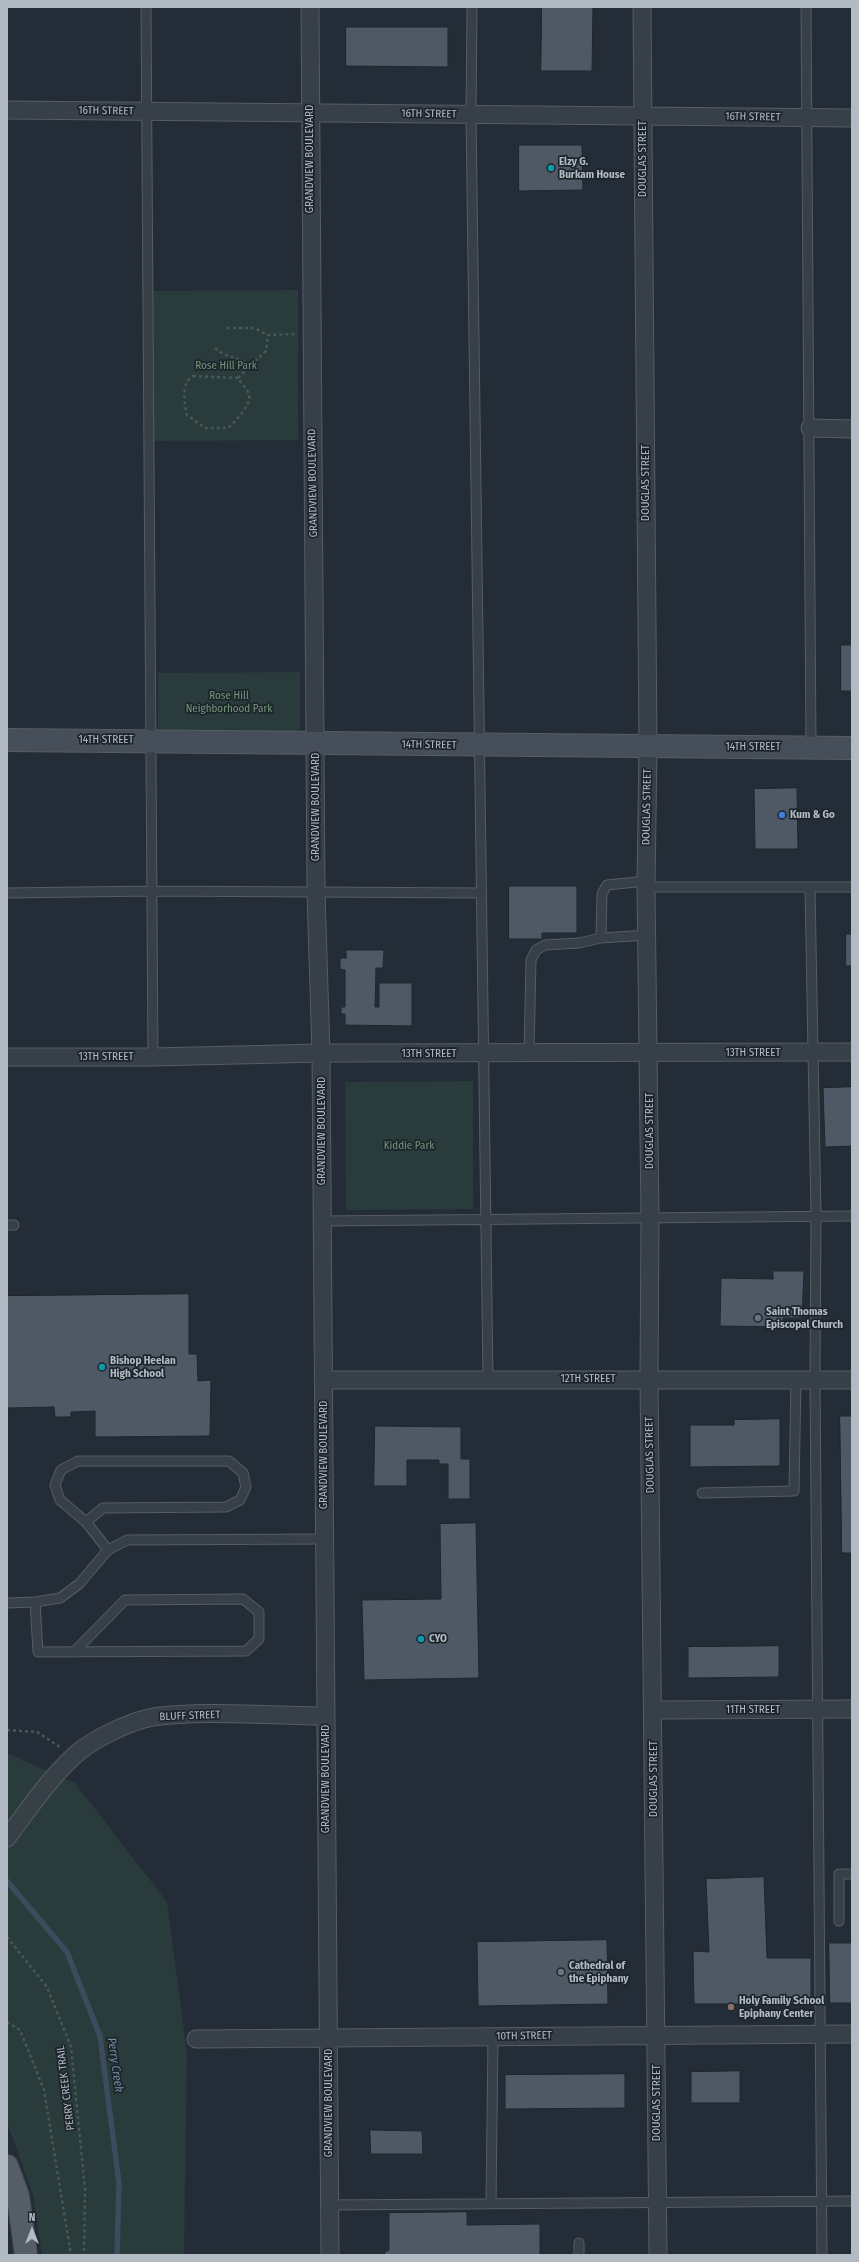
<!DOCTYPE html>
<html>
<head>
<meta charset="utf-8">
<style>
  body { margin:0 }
  #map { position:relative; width:859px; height:2262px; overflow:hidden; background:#242d37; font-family:"Fira Sans Condensed",sans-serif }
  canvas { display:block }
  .frame { position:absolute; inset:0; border:8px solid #b2bac3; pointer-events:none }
  .north { position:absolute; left:12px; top:2210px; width:40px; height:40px; -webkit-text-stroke:3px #1c242c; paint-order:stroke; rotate:0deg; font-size:11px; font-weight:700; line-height:16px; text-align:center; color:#b2bac3 }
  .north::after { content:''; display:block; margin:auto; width:14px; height:18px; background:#b2bac3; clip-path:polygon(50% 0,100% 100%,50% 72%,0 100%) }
</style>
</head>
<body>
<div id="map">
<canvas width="859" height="2262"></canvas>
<div class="frame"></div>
<div class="north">N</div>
</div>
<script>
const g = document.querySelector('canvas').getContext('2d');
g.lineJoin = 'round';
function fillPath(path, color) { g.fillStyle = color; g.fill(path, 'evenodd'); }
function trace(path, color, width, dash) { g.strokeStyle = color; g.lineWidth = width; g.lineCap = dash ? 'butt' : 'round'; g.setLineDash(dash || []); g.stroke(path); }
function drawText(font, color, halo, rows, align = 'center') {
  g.font = font + ' "Fira Sans Condensed",sans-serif'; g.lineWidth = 3.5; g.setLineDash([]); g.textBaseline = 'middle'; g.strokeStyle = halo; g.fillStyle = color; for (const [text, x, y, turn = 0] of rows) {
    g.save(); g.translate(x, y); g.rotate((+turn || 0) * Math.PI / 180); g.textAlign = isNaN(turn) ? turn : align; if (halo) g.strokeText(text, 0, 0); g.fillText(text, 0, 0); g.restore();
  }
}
const green = new Path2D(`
  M 298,290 L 298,440 L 154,441 L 153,291 Z
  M 300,672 L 300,731 L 158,732 L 158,673 Z
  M 473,1081 L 473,1209 L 346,1210 L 345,1082 Z
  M 7,1753 L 75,1783 L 167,1902 L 187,2054 L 184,2255 L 42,2255 L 33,2195 L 7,2122 Z`);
const stream = new Path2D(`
  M 7,1881 L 67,1952 L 100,2036 L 119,2183 L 117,2255`);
const building = new Path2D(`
  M 542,7 L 593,7 L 592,71 L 541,71 Z
  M 346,27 L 448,27 L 448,67 L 346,66 Z
  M 519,145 L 582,145 L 583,190 L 519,191 Z
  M 841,645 L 852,645 L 852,691 L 841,691 Z
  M 797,788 L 798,849 L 755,849 L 754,789 Z
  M 509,886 L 577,886 L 577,933 L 542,933 L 542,939 L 509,939 Z
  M 846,934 L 852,934 L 852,966 L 846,966 Z
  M 346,950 L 384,950 L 383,968 L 376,968 L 375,1007 L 379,1007 L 379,983 L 412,983 L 412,1026 L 345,1025 L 345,1014 L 341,1014 L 341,1007 L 345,1007 L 345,970 L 340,969 L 340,958 L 346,958 Z
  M 852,1087 L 852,1146 L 825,1147 L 823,1088 Z
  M 773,1271 L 804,1271 L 802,1318 L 783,1318 L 783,1327 L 720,1326 L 721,1278 L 773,1279 Z
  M 189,1294 L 189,1354 L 197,1354 L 198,1381 L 211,1380 L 210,1436 L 95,1437 L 95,1411 L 71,1412 L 71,1417 L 55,1417 L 54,1407 L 7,1408 L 7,1296 Z
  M 840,1416 L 852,1416 L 852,1553 L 842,1553 Z
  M 780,1419 L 780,1466 L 690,1467 L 690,1425 L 734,1425 L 734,1420 Z
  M 375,1426 L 461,1427 L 461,1459 L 470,1459 L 470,1499 L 448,1499 L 448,1464 L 439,1464 L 439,1460 L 407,1460 L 407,1486 L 374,1486 Z
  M 476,1523 L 479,1678 L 364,1680 L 362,1600 L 441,1599 L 440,1524 Z
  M 779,1646 L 779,1677 L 688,1678 L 688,1647 Z
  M 764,1877 L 767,1958 L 811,1958 L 811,2004 L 694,2004 L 693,1951 L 709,1952 L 706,1879 Z
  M 607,1940 L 608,2004 L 478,2006 L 477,1942 Z
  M 829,1943 L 852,1943 L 852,2003 L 830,2003 Z
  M 740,2071 L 740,2103 L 691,2103 L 691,2072 Z
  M 625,2074 L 625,2108 L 505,2109 L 505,2075 Z
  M 370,2130 L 422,2131 L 423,2154 L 371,2154 Z
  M 467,2212 L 467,2225 L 540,2224 L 540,2255 L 384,2255 L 385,2252 L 389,2250 L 389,2213 Z`);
const path = new Path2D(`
  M 227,328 L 254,328 L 268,335 L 295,334
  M 215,348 C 230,361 237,354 250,366
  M 193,376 L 238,378 C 241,383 247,389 249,394 C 252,404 235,422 228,428 L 205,428 L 187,415 C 184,404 181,382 193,376 Z
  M 238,378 L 266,351 L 268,335
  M 7,1730 L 37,1732 L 60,1747
  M 7,1937 L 47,1987 L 71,2047 L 85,2189 L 84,2255
  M 7,2022 L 20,2030 L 44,2090 L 71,2255`);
const lane = new Path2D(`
  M 146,7 L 153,1057
  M 472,7 L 471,115 L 488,1380
  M 806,7 L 811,747
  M 646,887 L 852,887
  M 810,887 L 816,1216 L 815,1379 L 822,2255
  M 7,893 L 152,891 L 480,893
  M 601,938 L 602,894 L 607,885 L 646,881
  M 529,1054 L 531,960 L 536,950 L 545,945 L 579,943 L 601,938 L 647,935
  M 322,1221 L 852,1216
  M 7,1225 L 14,1225
  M 702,1493 L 794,1491 L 796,1380
  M 86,1522 L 60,1500 L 55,1485 L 61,1470 L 78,1461 L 229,1461 L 243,1473 L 246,1487 L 240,1500 L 226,1507 L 103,1508 L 86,1522 L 108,1550
  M 35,1602 L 38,1652 L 246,1651 L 259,1639 L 259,1612 L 243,1599 L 125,1600 L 74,1652
  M 7,1603 L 35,1602 L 60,1598 L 79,1584 L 108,1550 L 127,1540 L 325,1539
  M 839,1921 L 839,1874 L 852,1874
  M 491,2204 L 493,2037
  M 330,2205 L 852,2201
  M 579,2243 L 579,2255`);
const street = new Path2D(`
  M 310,7 L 316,892 L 321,1053 L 330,2255
  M 642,7 L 648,747 L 646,887 L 650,1217 L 649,1379 L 658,2255
  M 7,110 L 852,118
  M 810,428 L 852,429
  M 7,1057 L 153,1057 L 321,1053 L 852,1052
  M 323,1380 L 852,1380
  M 654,1710 L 852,1709
  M 7,1838 C 28,1810 48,1780 74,1756 C 91,1740 130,1721 153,1717 C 206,1710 271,1716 326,1716
  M 196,2039 L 852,2034`);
const secondary = new Path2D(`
  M 7,740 L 852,748`);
const primary = new Path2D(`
  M 7,2166 L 18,2196 L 26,2255`);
const markers = [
  [551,168,4,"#0f9aa8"],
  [782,815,4,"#3f7fe0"],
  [758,1318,4,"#6b7280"],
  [102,1367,4,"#0f9aa8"],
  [421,1639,4,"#0f9aa8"],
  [561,1972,4,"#6b7280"],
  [731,2007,4,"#8d6e63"]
];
const streetNames = [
  ["16TH STREET",106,111,1],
  ["16TH STREET",429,114,1],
  ["16TH STREET",753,117,1],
  ["GRANDVIEW BOULEVARD",310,159,-90],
  ["DOUGLAS STREET",643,159,-90],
  ["GRANDVIEW BOULEVARD",313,483,-91],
  ["DOUGLAS STREET",646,483,-90],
  ["14TH STREET",106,740],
  ["14TH STREET",429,745,1],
  ["14TH STREET",753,747],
  ["GRANDVIEW BOULEVARD",316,807,-90],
  ["DOUGLAS STREET",647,807,-89],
  ["13TH STREET",753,1053],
  ["13TH STREET",429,1054],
  ["13TH STREET",106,1057],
  ["GRANDVIEW BOULEVARD",322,1131,-90],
  ["DOUGLAS STREET",650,1131,-90],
  ["12TH STREET",588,1379],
  ["GRANDVIEW BOULEVARD",324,1455,-90],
  ["DOUGLAS STREET",650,1455,-91],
  ["11TH STREET",753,1710],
  ["BLUFF STREET",190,1716,-2],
  ["GRANDVIEW BOULEVARD",326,1779,-90],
  ["DOUGLAS STREET",654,1779,-90],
  ["10TH STREET",524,2036,-1],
  ["PERRY CREEK TRAIL",66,2088,-97],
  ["GRANDVIEW BOULEVARD",329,2103,-90],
  ["DOUGLAS STREET",657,2103,-90]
];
const poiNames = [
  ["Elzy G.",559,162],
  ["Burkam House",559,175],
  ["Kum & Go",790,815],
  ["Saint Thomas",766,1312],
  ["Episcopal Church",766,1325],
  ["Bishop Heelan",110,1361],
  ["High School",110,1374],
  ["CYO",429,1639],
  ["Cathedral of",569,1966],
  ["the Epiphany",569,1979],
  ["Holy Family School",739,2001],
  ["Epiphany Center",739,2014]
];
const parkNames = [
  ["Rose Hill Park",226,366],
  ["Rose Hill",229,696],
  ["Neighborhood Park",229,709],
  ["Kiddie Park",409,1146]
];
const waterNames = [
  ["Perry Creek",115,2065,82]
];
fillPath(green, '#293b3a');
trace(stream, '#3b4c5e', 5.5);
fillPath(building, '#4f5965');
trace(building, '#1e262e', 1);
trace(lane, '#555d65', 11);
trace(street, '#555d65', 19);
trace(secondary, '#555d65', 24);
trace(primary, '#404850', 24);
trace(path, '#475859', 2.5, [3, 3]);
trace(lane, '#373f47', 9);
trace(street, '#373f47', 17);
trace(secondary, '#464e5a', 22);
trace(primary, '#555e67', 22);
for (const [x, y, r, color] of markers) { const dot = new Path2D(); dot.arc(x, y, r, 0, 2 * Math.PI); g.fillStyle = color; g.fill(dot); trace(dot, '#1c242c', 1.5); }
drawText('11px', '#b2bac3', '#1c242c', streetNames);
drawText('bold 11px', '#b2bac3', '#1c242c', poiNames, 'left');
drawText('11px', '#739679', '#1c242c', parkNames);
drawText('italic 12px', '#768ca4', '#1c242c', waterNames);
</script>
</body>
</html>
